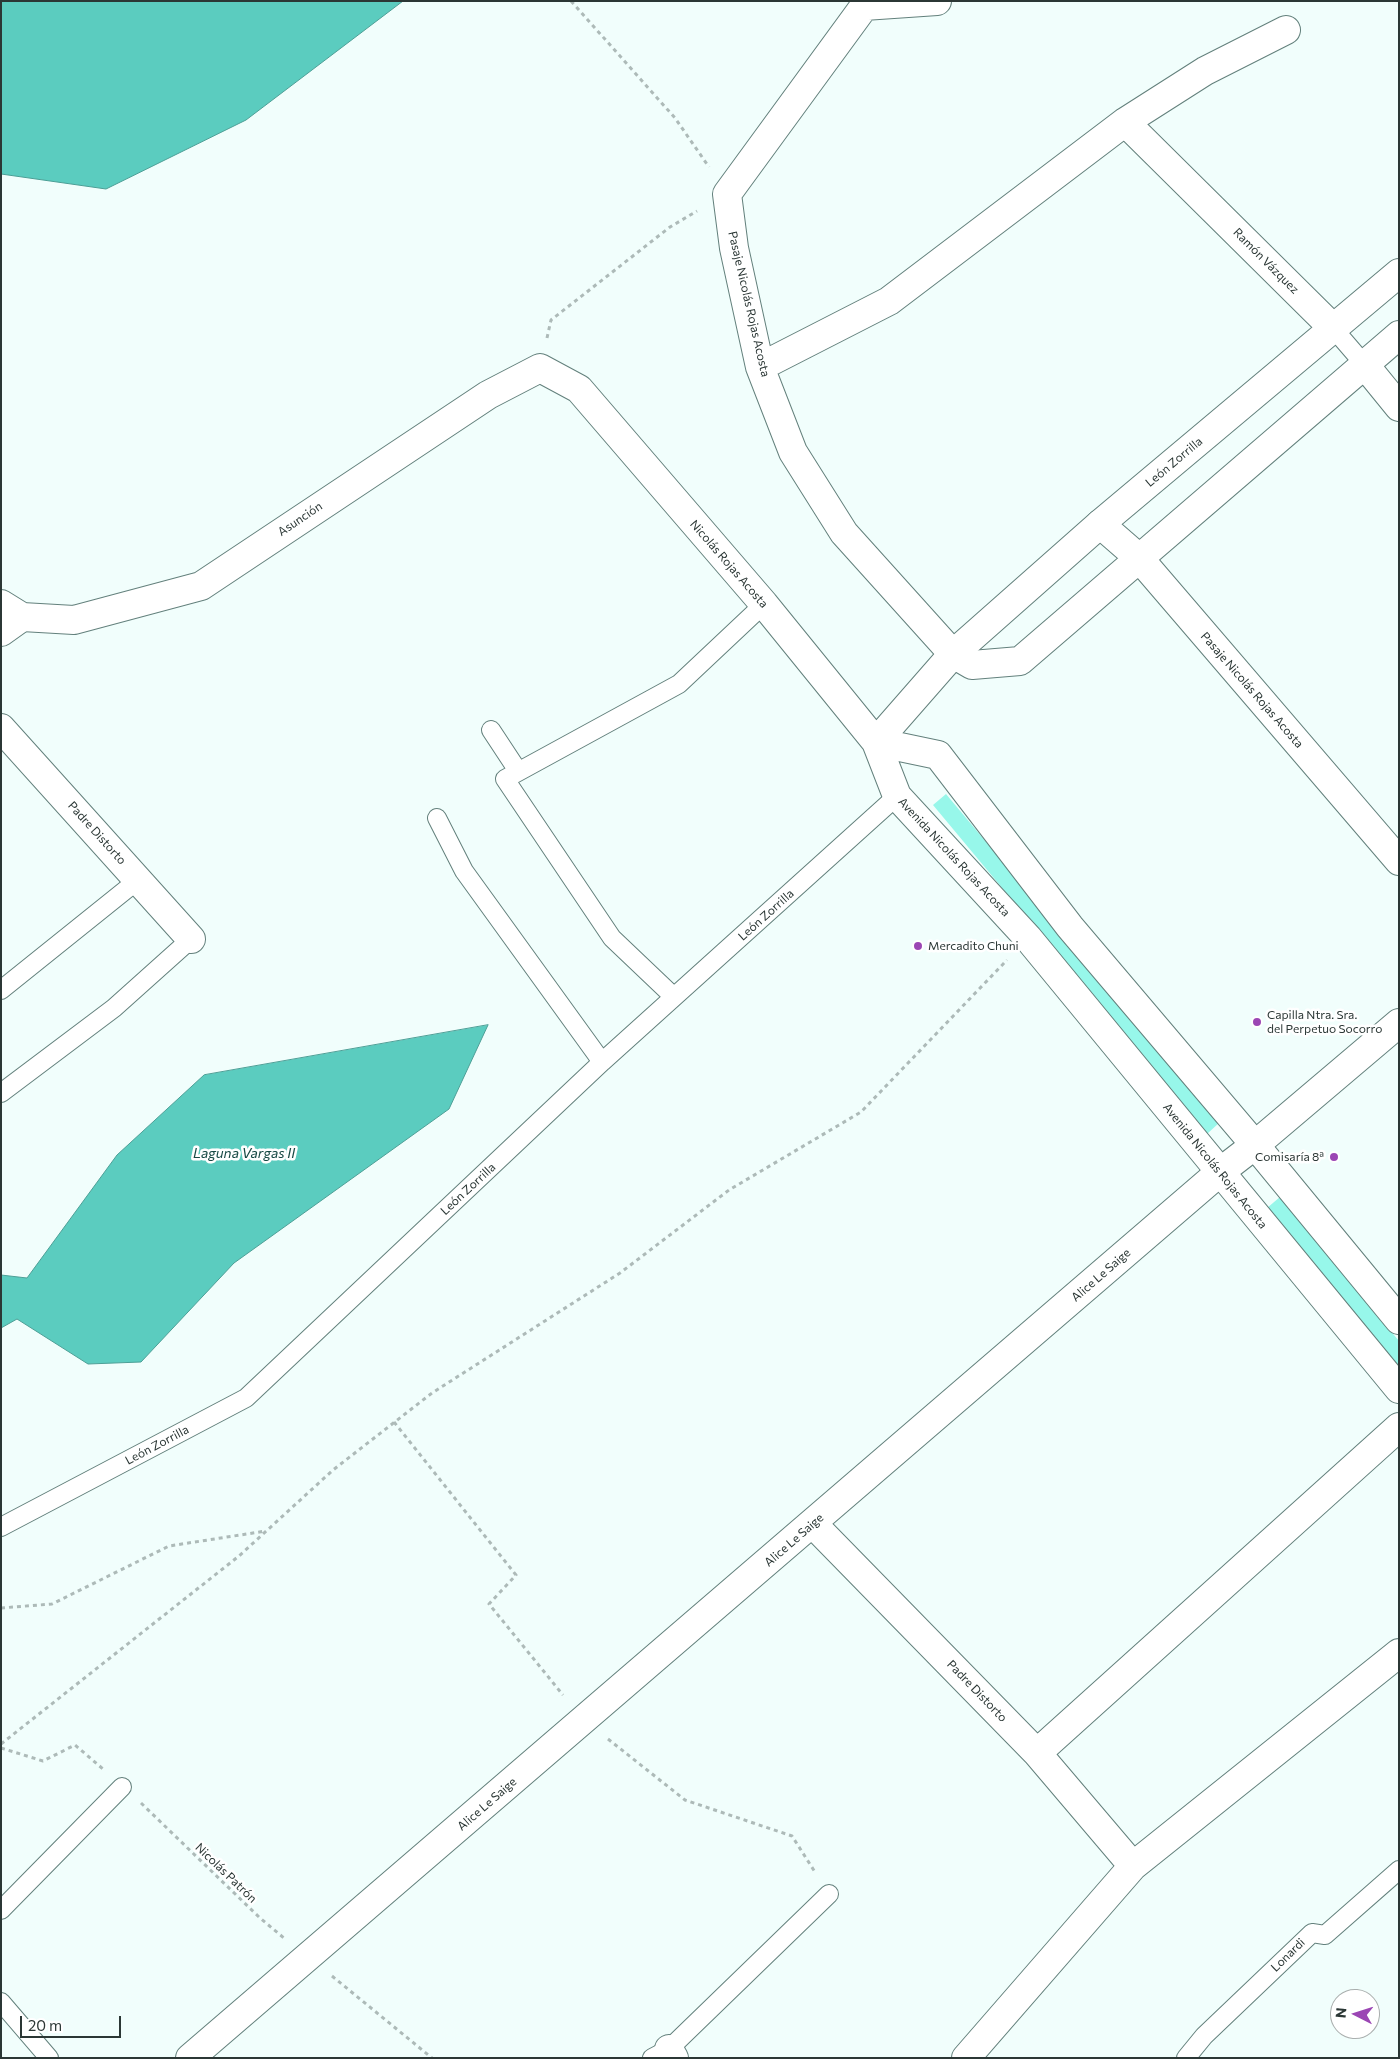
<!DOCTYPE html>
<html>
<head>
<meta charset="utf-8">
<style>
  body { margin:0 }
  #map { position:relative; width:1400px; height:2059px; overflow:hidden; background:#f1fefc; font-family:Commissioner,sans-serif }
  canvas { display:block }
  .frame { position:absolute; inset:0; border:2px solid #2b3735; pointer-events:none }
  .north { position:absolute; left:1330px; top:1989px; width:50px; height:50px; box-sizing:border-box; background:#fff; border:1px solid #aaafae; border-radius:50%; rotate:275deg; font-size:14px; font-weight:700; line-height:20px; text-align:center; color:#2b3735 }
  .north::after { content:''; display:block; margin:auto; width:18px; height:22px; background:#9b46b4; clip-path:polygon(50% 0,100% 100%,50% 72%,0 100%) }
  .scale { position:absolute; left:20px; top:2016px; width:101px; height:22px; box-sizing:border-box; border:2px solid #2b3735; border-top:0; padding-left:6px; font-size:15px; line-height:18px; white-space:nowrap; color:#2b3735; -webkit-text-stroke:4px #fff; paint-order:stroke }
</style>
</head>
<body>
<div id="map">
<canvas width="1400" height="2059"></canvas>
<div class="frame"></div>
<div class="north">N</div>
<div class="scale">20 m</div>
</div>
<script>
const g = document.querySelector('canvas').getContext('2d');
g.lineJoin = 'round';
function fillPath(path, color) { g.fillStyle = color; g.fill(path, 'evenodd'); }
function trace(path, color, width, dash) { g.strokeStyle = color; g.lineWidth = width; g.lineCap = dash ? 'butt' : 'round'; g.setLineDash(dash || []); g.stroke(path); }
function drawText(font, color, halo, rows, align = 'center') {
  g.font = font + ' Commissioner,sans-serif'; g.lineWidth = 5; g.setLineDash([]); g.textBaseline = 'middle'; g.strokeStyle = halo; g.fillStyle = color; for (const [text, x, y, turn = 0] of rows) {
    g.save(); g.translate(x, y); g.rotate((+turn || 0) * Math.PI / 180); g.textAlign = isNaN(turn) ? turn : align; if (halo) g.strokeText(text, 0, 0); g.fillText(text, 0, 0); g.restore();
  }
}
const green = new Path2D(`
  M 946,794 L 1220,1122 L 1207,1134 L 933,805 Z
  M 1280,1197 L 1399,1341 L 1399,1367 L 1267,1208 Z`);
const water = new Path2D(`
  M 1,1 L 403,1 L 246,120 L 106,189 L 1,174 Z
  M 488,1025 L 449,1109 L 234,1263 L 141,1362 L 88,1364 L 17,1319 L 1,1328 L 1,1275 L 27,1278 L 117,1155 L 204,1075 Z`);
const path = new Path2D(`
  M 571,1 L 675,118 L 709,167
  M 547,338 L 551,320 L 670,227 L 697,211
  M 394,1422 L 516,1575 L 489,1604 L 563,1695
  M 1,1608 L 52,1604 L 169,1546 L 266,1531
  M 608,1739 L 685,1800 L 792,1836 L 815,1872
  M 1,1744 L 239,1556 L 333,1470 L 432,1393 L 620,1273 L 729,1190 L 861,1112 L 1007,960
  M 1,1748 L 43,1761 L 75,1745 L 103,1769
  M 141,1803 L 260,1918 L 284,1938
  M 332,1976 L 432,2058`);
const lane = new Path2D(`
  M 1333,328 L 1364,364
  M 491,730 L 518,771
  M 437,818 L 464,871 L 602,1062
  M 1,990 L 138,880
  M 674,997 L 612,938 L 505,779 L 679,684 L 764,604
  M 1,1093 L 114,1008 L 191,939
  M 1,1527 L 246,1398 L 602,1062 L 897,796
  M 1,1910 L 122,1787
  M 1,2002 L 49,2058
  M 652,2058 L 669,2049 L 829,1894
  M 1186,2058 L 1204,2036 L 1312,1933 L 1325,1935 L 1399,1870`);
const street = new Path2D(`
  M 868,1 L 727,194 L 734,248 L 760,367 L 793,452 L 844,533 L 953,654 L 972,665 L 1020,661 L 1399,335
  M 864,6 L 937,1
  M 1125,122 L 1333,328
  M 1364,364 L 1399,407
  M 760,367 L 889,301 L 1125,122 L 1205,71 L 1286,30
  M 1100,524 L 1139,558 L 1399,861
  M 1,632 L 22,617
  M 1,728 L 191,939
  M 813,1524 L 1037,1753 L 1133,1866
  M 1037,1753 L 1399,1427
  M 669,2049 L 674,2058
  M 190,2058 L 1220,1172 L 1255,1145 L 1399,1023
  M 966,2058 L 1133,1866 L 1399,1653`);
const secondary = new Path2D(`
  M 1,604 L 22,617 L 74,620 L 201,586 L 488,395 L 540,368 L 579,389 L 764,604 L 876,742 L 897,796 L 1028,938 L 1399,1389
  M 876,742 L 938,755 L 1070,927 L 1255,1145 L 1399,1320
  M 876,742 L 953,654 L 1100,524 L 1399,273`);
const markers = [
  [918,946,5,"#9b46b4"],
  [1257,1022,5,"#9b46b4"],
  [1334,1157,5,"#9b46b4"]
];
const streetNames = [
  ["Ramón Vázquez",1266,261,45],
  ["Pasaje Nicolás Rojas Acosta",749,304,77],
  ["León Zorrilla",1174,462,-40],
  ["Asunción",300,519,-34],
  ["Nicolás Rojas Acosta",729,564,49],
  ["Pasaje Nicolás Rojas Acosta",1252,690,49],
  ["Padre Distorto",97,833,48],
  ["Avenida Nicolás Rojas Acosta",954,857,47],
  ["León Zorrilla",766,915,-42],
  ["Avenida Nicolás Rojas Acosta",1215,1166,51],
  ["León Zorrilla",468,1189,-43],
  ["Alice Le Saige",1101,1275,-41],
  ["León Zorrilla",157,1445,-28],
  ["Alice Le Saige",794,1540,-41],
  ["Padre Distorto",977,1691,46],
  ["Alice Le Saige",487,1804,-41],
  ["Nicolás Patrón",226,1873,44],
  ["Lonardi",1288,1955,-44]
];
const poiNames = [
  ["Mercadito Chuni",928,946],
  ["Capilla Ntra. Sra.",1267,1015],
  ["del Perpetuo Socorro",1267,1029],
  ["Comisaría 8ª",1324,1157,"right"]
];
const waterNames = [
  ["Laguna Vargas II",244,1153]
];
fillPath(green, '#97f7ea');
fillPath(water, '#5bccbf');
trace(water, '#4d9f96', 1);
trace(lane, '#63807c', 20);
trace(street, '#63807c', 30);
trace(secondary, '#63807c', 30);
trace(path, '#adbab8', 3, [4, 4]);
trace(lane, '#fff', 18);
trace(street, '#fff', 28);
trace(secondary, '#fff', 28);
for (const [x, y, r, color] of markers) { const dot = new Path2D(); dot.arc(x, y, r, 0, 2 * Math.PI); g.fillStyle = color; g.fill(dot); trace(dot, '#fff', 2); }
drawText('12px', '#2b3735', '#fff', streetNames);
drawText('12px', '#2b3735', '#fff', poiNames, 'left');
drawText('italic 14px', '#174944', '#fff', waterNames);
</script>
</body>
</html>
